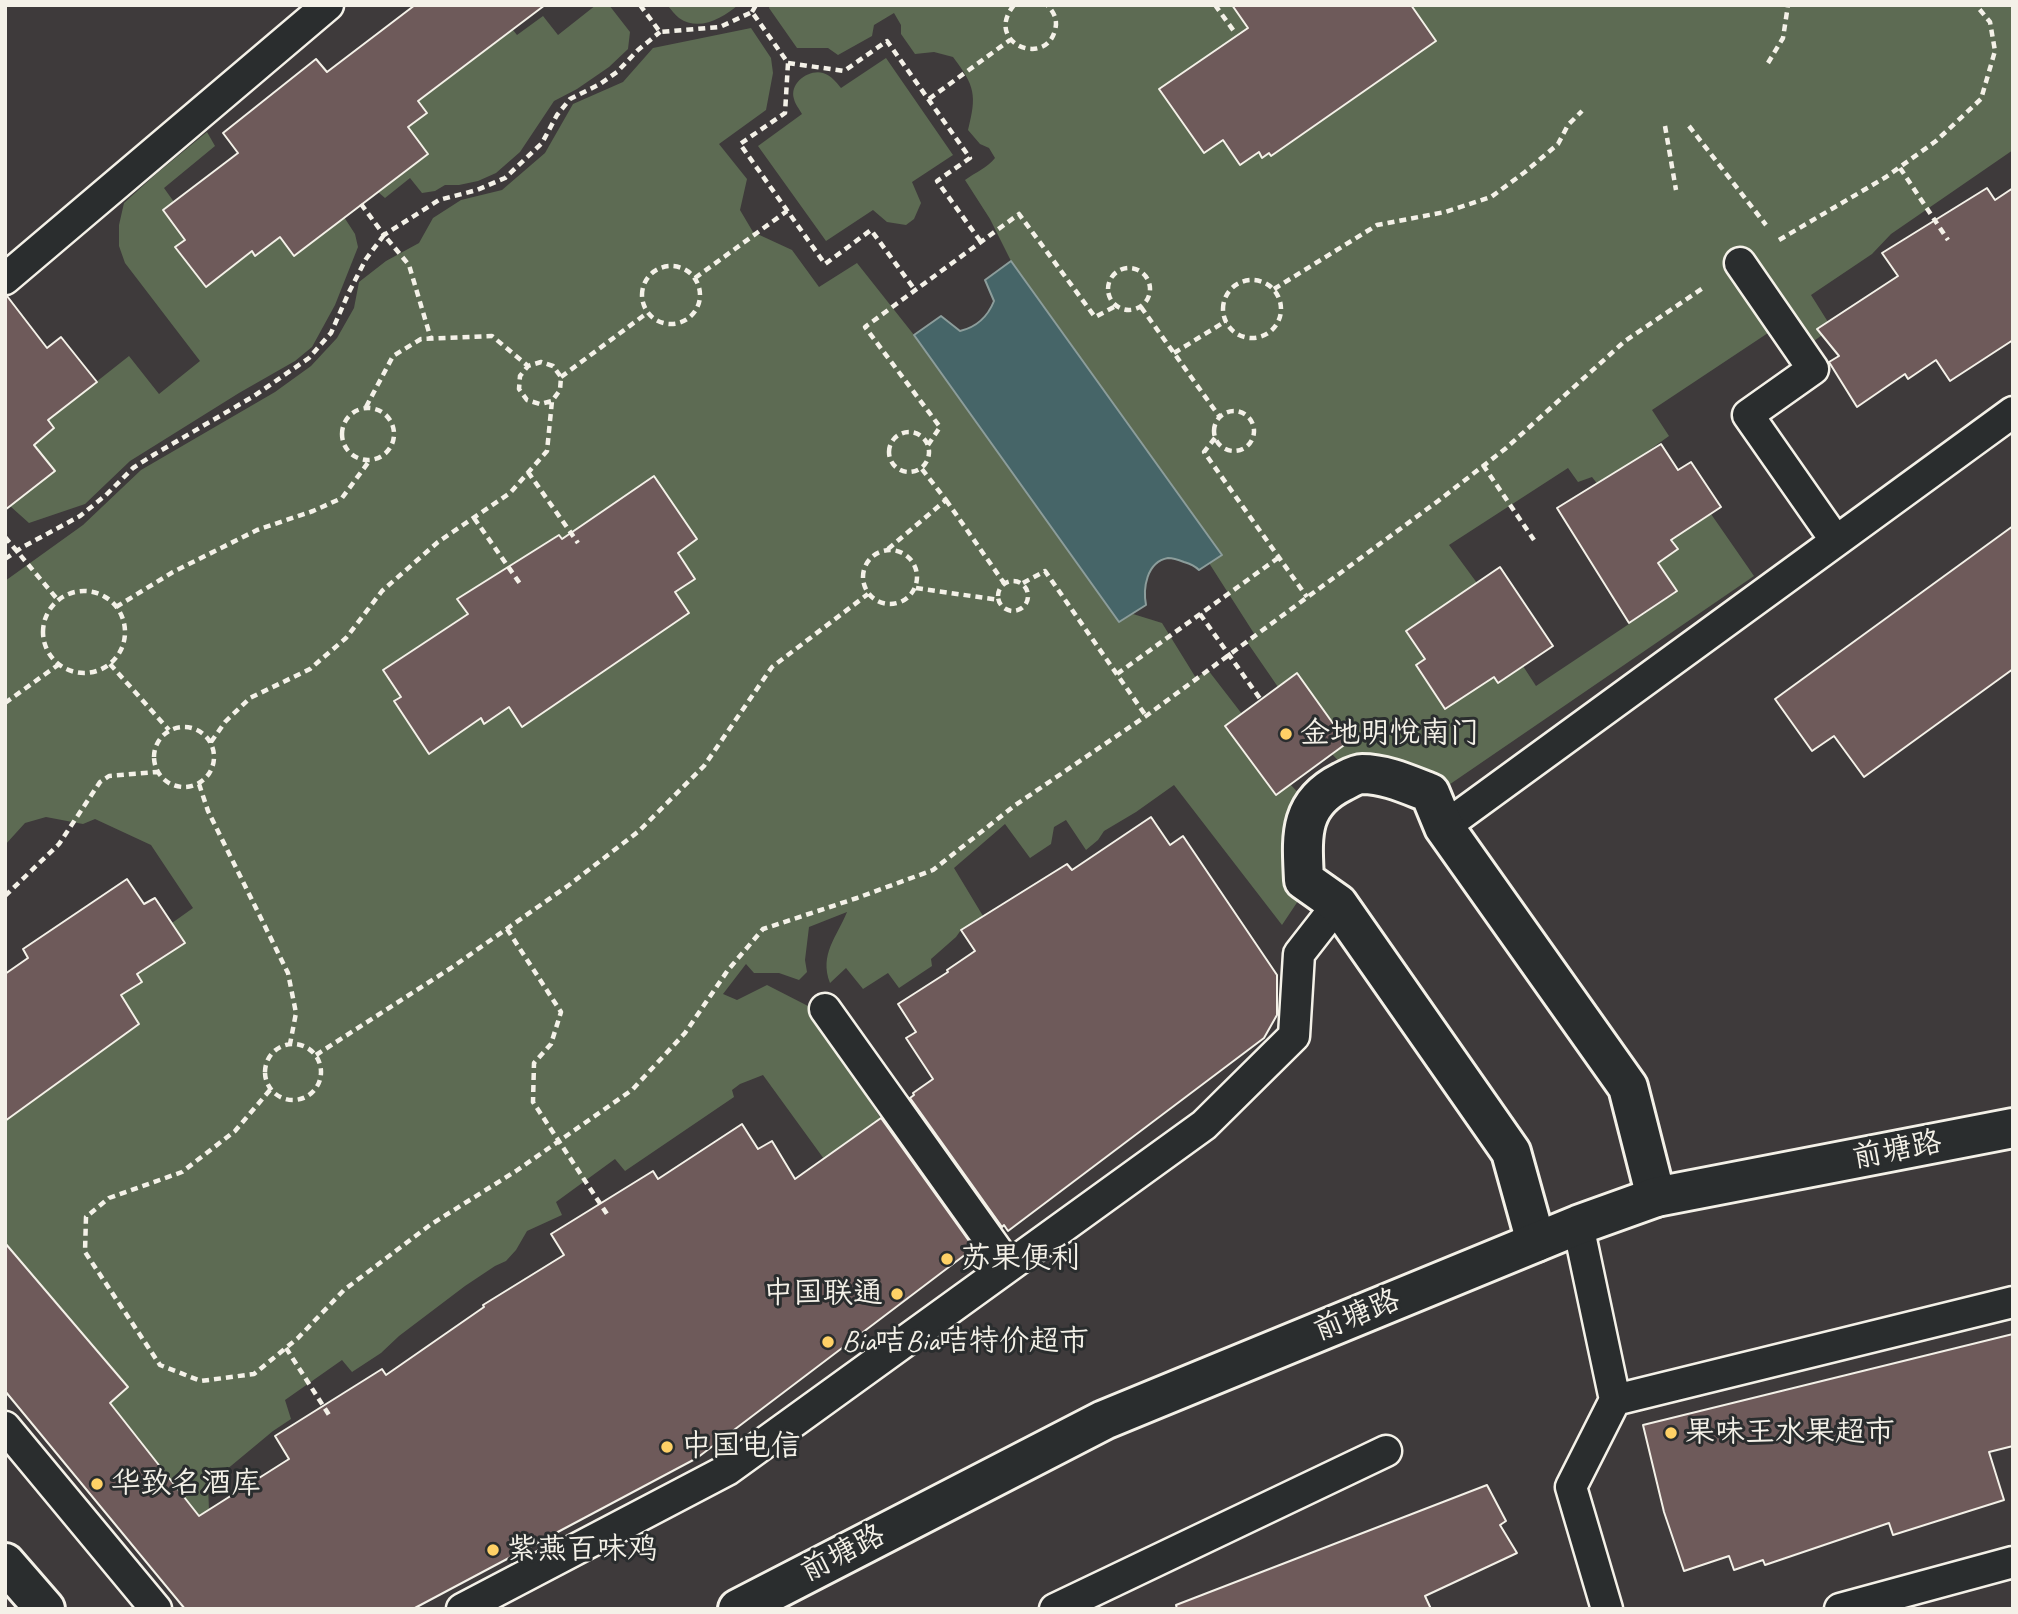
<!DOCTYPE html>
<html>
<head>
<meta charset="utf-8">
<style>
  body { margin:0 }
  #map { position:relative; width:2018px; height:1614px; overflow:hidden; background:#3e3a3b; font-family:Caveat,sans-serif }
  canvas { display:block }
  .frame { position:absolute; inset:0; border:7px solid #f4f1e8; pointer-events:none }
</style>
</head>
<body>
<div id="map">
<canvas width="2018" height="1614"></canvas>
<div class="frame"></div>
</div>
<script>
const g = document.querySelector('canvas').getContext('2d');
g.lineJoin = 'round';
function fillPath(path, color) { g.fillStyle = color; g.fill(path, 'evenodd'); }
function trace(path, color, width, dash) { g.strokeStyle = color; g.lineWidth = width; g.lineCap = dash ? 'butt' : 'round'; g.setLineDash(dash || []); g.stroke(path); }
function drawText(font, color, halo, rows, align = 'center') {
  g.font = font + ' Caveat,"LXGW WenKai TC",sans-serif'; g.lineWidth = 6; g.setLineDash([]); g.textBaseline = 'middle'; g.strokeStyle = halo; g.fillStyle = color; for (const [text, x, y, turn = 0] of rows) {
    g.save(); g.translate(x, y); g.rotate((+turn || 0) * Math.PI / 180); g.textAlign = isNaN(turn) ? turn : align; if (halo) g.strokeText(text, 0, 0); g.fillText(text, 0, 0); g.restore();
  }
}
const green = new Path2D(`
  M 596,5 L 609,5 L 630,32 L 628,49 L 609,67 L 577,89 L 554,101 L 520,152 L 496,173 L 478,181 L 459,185 L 445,185 L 435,191 L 422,193 L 410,178 L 385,198 L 378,192 L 428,154 L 408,127 L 427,113 L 418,101 L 513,30 L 517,35 L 543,16 L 558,35 Z
  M 667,5 L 738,5 C 723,18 699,32 679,18 C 675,15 671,9 667,5 Z
  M 770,5 L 2013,5 L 2013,150 L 1891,234 L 1872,254 L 1811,295 L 1828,322 L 1822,335 L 1810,344 L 1771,331 L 1652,410 L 1669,436 L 1599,486 L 1592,477 L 1578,482 L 1568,468 L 1449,545 L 1477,583 L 1406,631 L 1425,659 L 1416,665 L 1445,709 L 1494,677 L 1498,683 L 1523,666 L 1536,686 L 1677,592 L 1658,563 L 1678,549 L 1671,540 L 1711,514 L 1754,576 L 1440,791 L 1345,768 L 1332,754 L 1347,742 L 1297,674 L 1278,687 L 1247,642 L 1255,635 L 1209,563 L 1221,555 L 1011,261 L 990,219 L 965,180 C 976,172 987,168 995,158 L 989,148 L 980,144 L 968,130 C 977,95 975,86 953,57 L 934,52 L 915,54 L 901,34 L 901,25 L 894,13 L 874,25 L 872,36 L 838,55 L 828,48 L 797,48 L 769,8 Z
  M 751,28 L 771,58 L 773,73 L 766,110 L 719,144 L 747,179 L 740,210 L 753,232 L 792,250 L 819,287 L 857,263 L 914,335 L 1119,622 L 1133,614 L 1162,623 L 1196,678 L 1208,670 L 1242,714 L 1225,726 L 1275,794 L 1290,784 L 1304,799 L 1287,858 L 1298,901 L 1282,925 L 1174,785 L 1136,812 L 1104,831 L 1098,840 L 1086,850 L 1066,820 L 1054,827 L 1051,844 L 1030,858 L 1005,824 L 954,868 L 983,916 L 961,930 L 956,937 L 931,959 L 932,966 L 899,988 L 888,973 L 863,989 L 846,968 L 830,983 C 819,954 837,937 847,912 L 809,927 L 805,960 L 807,972 L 799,980 L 779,973 L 754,973 L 746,964 L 723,994 L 737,1000 L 767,985 L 808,1006 L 881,1119 L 824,1159 L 763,1075 L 740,1084 L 732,1090 L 734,1097 L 625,1171 L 615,1159 L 556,1202 L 562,1215 L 527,1231 L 516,1250 L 506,1261 L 495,1266 L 465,1286 L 399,1336 L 381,1353 L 352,1372 L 342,1360 L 285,1400 L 291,1419 L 273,1431 L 208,1485 L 209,1510 L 221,1544 L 110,1403 L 128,1386 L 5,1243 L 5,1121 L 139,1024 L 121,995 L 142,982 L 137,974 L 172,923 L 193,908 L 151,845 L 95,819 L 83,824 L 46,817 L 25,823 L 5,845 L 5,581 L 83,525 L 141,470 L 275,392 L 311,366 L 337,338 L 354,308 L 359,282 L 386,261 L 419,243 L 433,218 L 461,200 L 502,190 L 545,153 L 573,104 L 623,82 L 653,48 Z
  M 886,58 L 953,155 L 912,182 L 921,203 L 914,219 L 906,225 L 887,222 L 873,210 L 826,241 L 758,146 L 802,114 C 800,110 795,104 794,99 C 789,83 809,69 823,73 C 832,76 836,82 841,88 Z
  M 207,132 L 215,146 L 164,188 L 174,202 L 163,210 L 185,240 L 176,247 L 206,286 L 252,251 L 256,255 L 280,237 L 295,255 L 344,217 L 355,234 L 358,247 L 335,305 L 312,347 L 295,361 L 239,393 L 130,461 L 85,504 L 29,523 L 10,506 L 55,471 L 34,445 L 54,429 L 48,420 L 129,356 L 159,394 L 200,361 L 125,263 L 119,246 L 119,225 L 124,203 L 156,174 Z`);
const water = new Path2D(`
  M 1011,261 L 1222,555 L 1199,570 C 1195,566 1191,564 1184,562 C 1179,560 1173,558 1168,558 C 1146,562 1143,589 1146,605 L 1119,622 L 914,335 L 941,316 L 960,331 C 977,327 988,316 994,301 L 985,280 Z`);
const building = new Path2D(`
  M 415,5 L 545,5 L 418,101 L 427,113 L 408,127 L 428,154 L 294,256 L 280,237 L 255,256 L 252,251 L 206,287 L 175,247 L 185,240 L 163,210 L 238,153 L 223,133 L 316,59 L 327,72 Z
  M 1232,5 L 1411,5 L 1436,41 L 1271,156 L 1269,153 L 1262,158 L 1259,152 L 1240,165 L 1223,140 L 1204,153 L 1159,89 L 1248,28 Z
  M 1987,188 L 1995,200 L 2013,188 L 2013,340 L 1950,381 L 1936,360 L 1908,379 L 1905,374 L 1857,407 L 1829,362 L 1839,356 L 1817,329 L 1898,276 L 1882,253 Z
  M 5,296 L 7,296 L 47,348 L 61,337 L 97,382 L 48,420 L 54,428 L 34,445 L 55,471 L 5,510 Z
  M 1661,444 L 1678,470 L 1691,462 L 1721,507 L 1671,540 L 1678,549 L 1658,563 L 1677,591 L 1629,623 L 1557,508 Z
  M 654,476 L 697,539 L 678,553 L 695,579 L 675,592 L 689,613 L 522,727 L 509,707 L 484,724 L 481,718 L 429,754 L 394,701 L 401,697 L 383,670 L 468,614 L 457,599 L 559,535 L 562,539 Z
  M 2013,526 L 2013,669 L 1864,777 L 1834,736 L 1812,751 L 1775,699 Z
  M 1500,567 L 1553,646 L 1498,683 L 1494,677 L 1445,709 L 1416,665 L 1425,659 L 1406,631 Z
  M 1297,673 L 1347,743 L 1276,795 L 1225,726 Z
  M 1151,817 L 1170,845 L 1183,836 L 1277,975 L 1277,1015 L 1264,1038 L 1008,1231 L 1004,1225 L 1002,1227 L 910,1098 L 914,1095 L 913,1093 L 933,1079 L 906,1038 L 916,1032 L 898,1004 L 948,972 L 947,970 L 975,951 L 961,930 L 1067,864 L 1072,870 Z
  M 127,879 L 144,904 L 155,898 L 185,943 L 137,974 L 142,982 L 121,995 L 139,1024 L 5,1121 L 5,974 L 28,958 L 23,949 Z
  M 881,1118 L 974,1248 L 697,1458 L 413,1609 L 185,1609 L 5,1391 L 5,1243 L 128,1387 L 110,1403 L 199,1516 L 289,1459 L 275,1436 L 382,1369 L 386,1375 L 484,1307 L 483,1305 L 564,1255 L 551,1234 L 653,1171 L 658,1179 L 742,1124 L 758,1149 L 772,1141 L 795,1179 Z
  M 2013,1334 L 2013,1446 L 1989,1452 L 2004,1500 L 1893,1535 L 1889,1523 L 1765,1565 L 1763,1560 L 1734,1570 L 1729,1556 L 1684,1571 L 1664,1512 L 1643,1425 Z
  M 1487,1485 L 1506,1521 L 1500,1525 L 1517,1553 L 1425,1596 L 1431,1609 L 1177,1609 L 1176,1605 Z`);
const path = new Path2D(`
  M 640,5 L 660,32 L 720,27 L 752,12 L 788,63 L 785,113 L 740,144 L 825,264 L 871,230 L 915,290
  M 1014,5 C 983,43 1046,68 1055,30 C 1058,20 1054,12 1047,5
  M 1215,5 L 1236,34
  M 752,12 L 756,5
  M 788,63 L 844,71 L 887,41 L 970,158 L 937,181 L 981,242
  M 1768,63 L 1783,38 L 1788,5
  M 929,99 L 1010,40
  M 1665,126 L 1676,190
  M 1689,126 L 1766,225
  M 1900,168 L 1948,240
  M 361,204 L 384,235 L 439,200 L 477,190 L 505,178 L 542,143 L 557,115 L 570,99 L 600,84 L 617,72 L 638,50 L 660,32
  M 1779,240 L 1886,177 L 1936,141 L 1981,99 L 1995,51 L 1990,22 L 1976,5
  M642 295a29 29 0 1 1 58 0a29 29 0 1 1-58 0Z
  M1108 289a21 21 0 1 1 42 0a21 21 0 1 1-42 0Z
  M 695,278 L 787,211
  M1223 309a29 29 0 1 1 58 0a29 29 0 1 1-58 0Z
  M 1274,289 L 1377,225 L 1445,212 L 1491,197 L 1525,172 L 1558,144 L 1568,125 L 1582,111
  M 1141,307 L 1219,416
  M 1174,353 L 1226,321
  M 561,377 L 647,313
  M 366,407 L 393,356 L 421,339 L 492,336 L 528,366
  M342 434a26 26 0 1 1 52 0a26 26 0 1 1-52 0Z
  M1214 431a20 20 0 1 1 40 0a20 20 0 1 1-40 0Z
  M889 452a20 20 0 1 1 40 0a20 20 0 1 1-40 0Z
  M 1215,438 L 1204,452 L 1307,597
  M 928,445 L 940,427 L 865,327 L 1019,214 L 1095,317 L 1116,306
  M 1483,465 L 1534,540
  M 528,472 L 578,543
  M 946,500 L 1004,583
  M 474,518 L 521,585
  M 5,537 L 58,600
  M 888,549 L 946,500 L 921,468
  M863 577a27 27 0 1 1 54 0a27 27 0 1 1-54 0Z
  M 5,559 L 21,548 L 80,516 L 106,495 L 133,468 L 155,454 L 254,396 L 309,358 L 331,333 L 349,292 L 366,259 L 384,235 L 409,265 L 431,339
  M998 596a15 15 0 1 1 30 0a15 15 0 1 1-30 0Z
  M 1023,583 L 1045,571 L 1146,716
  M 916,588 L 999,600
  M43 632a41 41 0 1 1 82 0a41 41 0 1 1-82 0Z
  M 116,607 L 173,572 L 257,530 L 313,511 L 342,498 L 370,460
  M 1200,614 L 1261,700
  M 110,664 L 169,730
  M 1117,674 L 1278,558
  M 5,703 L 58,665
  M154 757a30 30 0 1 1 60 0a30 30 0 1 1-60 0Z
  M 211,742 L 225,722 L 250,698 L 310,669 L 346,638 L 382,591 L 438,542 L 510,493 L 547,451 L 552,401 L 560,390 L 561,377 L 553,366 L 541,362 L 528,366 L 520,376 L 519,389 L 527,400 L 540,404 L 552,401
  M 199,784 L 208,811 L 288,973 L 296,1013 L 290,1044
  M 5,896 L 59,844 L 100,782 L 109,776 L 157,772
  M 507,929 L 561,1012 L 551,1044 L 534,1063 L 533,1102 L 609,1217
  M265 1072a28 28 0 1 1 56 0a28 28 0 1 1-56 0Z
  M 316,1055 L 451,968 L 569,885 L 639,831 L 704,766 L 772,667 L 868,594
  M 270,1090 L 235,1131 L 182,1172 L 109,1198 L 86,1217 L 85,1252 L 160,1365 L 201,1381 L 254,1374 L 298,1338 L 344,1290 L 430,1225 L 516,1171 L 632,1090 L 685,1033 L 728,970 L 763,929 L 857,898 L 933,870 L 1014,806 L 1146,716 L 1438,501 L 1505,449 L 1625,341 L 1703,288
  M 286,1348 L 331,1418`);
const service = new Path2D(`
  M 1740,263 L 1813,369 L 1748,415 L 1836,541
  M 5,279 L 328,5
  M 1444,827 L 2013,412
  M 825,1009 L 1008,1266
  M 1578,1225 L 1615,1400 L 1571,1487 L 1607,1609
  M 1615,1400 L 2013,1302
  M 5,1427 L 156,1609
  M 462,1609 L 727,1470 L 1204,1125 L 1294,1036 L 1299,954 L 1338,904
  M 1055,1609 L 1386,1451
  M 1840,1609 L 2013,1562`);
const minor = new Path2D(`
  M 1536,1242 L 1511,1152 L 1338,904 L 1304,880 C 1302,837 1298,804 1342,782 C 1348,779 1356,774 1362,774 C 1386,774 1409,785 1430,793 L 1444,827 L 1628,1087 L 1656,1197`);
const tertiary = new Path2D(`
  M 738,1609 L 1104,1420 L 1578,1225 L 1656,1197 L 2013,1128`);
const secondary = new Path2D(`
  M 5,1563 L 45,1609`);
const markers = [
  [1286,734,7,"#ffd166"],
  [947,1259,7,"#ffd166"],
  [897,1294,7,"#ffd166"],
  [828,1342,7,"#ffd166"],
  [1671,1433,7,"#ffd166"],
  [667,1447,7,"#ffd166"],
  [97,1484,7,"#ffd166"],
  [493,1550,7,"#ffd166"]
];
const poiNames = [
  ["金地明悦南门",1300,734],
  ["苏果便利",961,1259],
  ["中国联通",883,1294,"right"],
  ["Bia咭Bia咭特价超市",842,1342],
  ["果味王水果超市",1685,1433],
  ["中国电信",681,1447],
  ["华致名酒库",111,1484],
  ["紫燕百味鸡",507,1550]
];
const streetNames = [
  ["前塘路",1897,1151,-11],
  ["前塘路",1357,1316,-22],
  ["前塘路",843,1554,-27]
];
fillPath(green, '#5d6b53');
fillPath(water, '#466568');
trace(water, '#8c9d9b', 2);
fillPath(building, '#6e5a5a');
trace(building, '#f4f1e8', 2);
trace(service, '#f4f1e8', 35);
trace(minor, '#f4f1e8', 44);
trace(tertiary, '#f4f1e8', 44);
trace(secondary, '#f4f1e8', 44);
trace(path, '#f4f1e8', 4.5, [7, 5]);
trace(service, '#2a2d2e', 30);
trace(minor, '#2a2d2e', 38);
trace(tertiary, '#2a2d2e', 38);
trace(secondary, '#2a2d2e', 38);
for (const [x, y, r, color] of markers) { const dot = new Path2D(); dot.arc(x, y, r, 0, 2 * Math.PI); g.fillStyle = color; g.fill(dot); trace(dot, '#2a2d2e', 2.5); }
drawText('30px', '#f4f1e8', '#2a2d2e', poiNames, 'left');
drawText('30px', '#f4f1e8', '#2a2d2e', streetNames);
</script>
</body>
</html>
